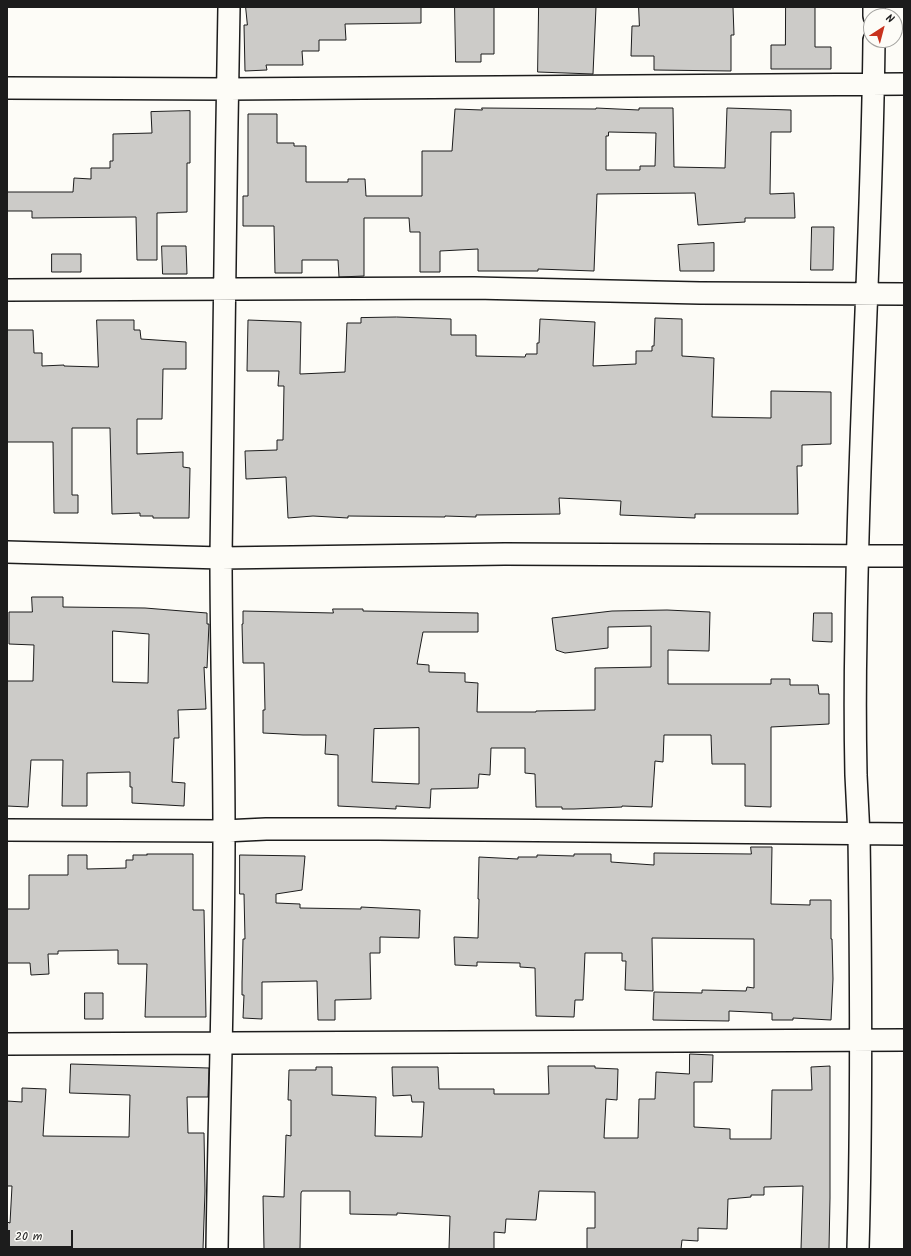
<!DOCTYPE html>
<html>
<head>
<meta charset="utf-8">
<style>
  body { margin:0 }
  #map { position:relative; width:911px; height:1256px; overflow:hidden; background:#fdfcf7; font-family:Kalam,sans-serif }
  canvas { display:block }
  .frame { position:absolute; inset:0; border:8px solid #1c1c1c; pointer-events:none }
  .north { position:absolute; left:863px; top:8px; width:40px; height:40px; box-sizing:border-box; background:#fdfcf7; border:1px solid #a3a29f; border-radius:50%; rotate:36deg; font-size:11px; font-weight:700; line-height:16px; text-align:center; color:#1c1c1c }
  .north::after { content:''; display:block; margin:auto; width:14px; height:18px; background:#c8321e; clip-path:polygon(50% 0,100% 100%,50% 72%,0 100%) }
  .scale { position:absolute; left:8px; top:1230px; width:65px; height:18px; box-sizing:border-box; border:2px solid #1c1c1c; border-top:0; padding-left:5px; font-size:12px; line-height:14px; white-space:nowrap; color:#1c1c1c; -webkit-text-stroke:3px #fdfcf7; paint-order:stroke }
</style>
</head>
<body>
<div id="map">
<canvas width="911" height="1256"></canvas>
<div class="frame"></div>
<div class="north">N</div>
<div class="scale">20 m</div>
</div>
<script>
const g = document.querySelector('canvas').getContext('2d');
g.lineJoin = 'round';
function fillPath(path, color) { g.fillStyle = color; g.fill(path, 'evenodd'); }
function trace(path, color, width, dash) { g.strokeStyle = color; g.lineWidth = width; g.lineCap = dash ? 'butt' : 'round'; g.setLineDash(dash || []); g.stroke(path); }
const building = new Path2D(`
  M 246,7 L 421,7 L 421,23 L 345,24 L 346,40 L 319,40 L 319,51 L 302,51 L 303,65 L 266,65 L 267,70 L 245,71 L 244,25 L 247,25 Z
  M 455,7 L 494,7 L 494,54 L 481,54 L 481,62 L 456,62 Z
  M 539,7 L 596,7 L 593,74 L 538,72 Z
  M 639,7 L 733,7 L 734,35 L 731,35 L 731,71 L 654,70 L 654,56 L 631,56 L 632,26 L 639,26 Z
  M 786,7 L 815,7 L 815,47 L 831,47 L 831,69 L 771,69 L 771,45 L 785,45 Z
  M 482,108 L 596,109 L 596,108 L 639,110 L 639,108 L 673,108 L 674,167 L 725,168 L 727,108 L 791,110 L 791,132 L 771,132 L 770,194 L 794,193 L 795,218 L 745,218 L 745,222 L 698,225 L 695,193 L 597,194 L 594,271 L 538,269 L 538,271 L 478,271 L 478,249 L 440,251 L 440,272 L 420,272 L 420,232 L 410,232 L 409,218 L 364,218 L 364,276 L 339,277 L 338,260 L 302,260 L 302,273 L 275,273 L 274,226 L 243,226 L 243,196 L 248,196 L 248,114 L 277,114 L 277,143 L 294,143 L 294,146 L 306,146 L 306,182 L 348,182 L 348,179 L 365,179 L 366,196 L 422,196 L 422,151 L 452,151 L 455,109 L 482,110 ZM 609,132 L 656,133 L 655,166 L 640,166 L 640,170 L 606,170 L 606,136 L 608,136 Z
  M 190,111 L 190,163 L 187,163 L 187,212 L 157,213 L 157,260 L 137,260 L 136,217 L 32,218 L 32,211 L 7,211 L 7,192 L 73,192 L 74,178 L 91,179 L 91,168 L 110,168 L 110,161 L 113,161 L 113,134 L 152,133 L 151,112 Z
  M 812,227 L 834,227 L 833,270 L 811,270 Z
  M 714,243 L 714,271 L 680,271 L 678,245 Z
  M 162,246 L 186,246 L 187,274 L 163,274 Z
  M 52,254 L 81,254 L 81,272 L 52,272 Z
  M 397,317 L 451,319 L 451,335 L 476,335 L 476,356 L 525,357 L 526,354 L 537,354 L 537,343 L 539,343 L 540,319 L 595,322 L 593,366 L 636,364 L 636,351 L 652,351 L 652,346 L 654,346 L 655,318 L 682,319 L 682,356 L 714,358 L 712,417 L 771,418 L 771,391 L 831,392 L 831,444 L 802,445 L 802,466 L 797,466 L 798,514 L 695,514 L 695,518 L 620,515 L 621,501 L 559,498 L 560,514 L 476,515 L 476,517 L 445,516 L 445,517 L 348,516 L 348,518 L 313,516 L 288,518 L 286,477 L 246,479 L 245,451 L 277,450 L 277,440 L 283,440 L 284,386 L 278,386 L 279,371 L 247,371 L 248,320 L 301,322 L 300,374 L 345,372 L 347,323 L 361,323 L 361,318 Z
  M 97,320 L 134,320 L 134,330 L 140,330 L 141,339 L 186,342 L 186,369 L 163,369 L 162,419 L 137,419 L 137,454 L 183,452 L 183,467 L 190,468 L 189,518 L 153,518 L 153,516 L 140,516 L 140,513 L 112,514 L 110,428 L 72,428 L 72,495 L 78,495 L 78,513 L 54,513 L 53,442 L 7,442 L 7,330 L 33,330 L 34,353 L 42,353 L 42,366 L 64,365 L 64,366 L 98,367 Z
  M 32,597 L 63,597 L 63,607 L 145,608 L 207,613 L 207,624 L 209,624 L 207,668 L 204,667 L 206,709 L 178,710 L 179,738 L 174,738 L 172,782 L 185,783 L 184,806 L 132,803 L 132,787 L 130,787 L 130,772 L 87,773 L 87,806 L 62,806 L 63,760 L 31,760 L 28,807 L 7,806 L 7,681 L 33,681 L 34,645 L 9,644 L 9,612 L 32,612 ZM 113,631 L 149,634 L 148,683 L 113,682 Z
  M 333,609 L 363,609 L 363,611 L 478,613 L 478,632 L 423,632 L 417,664 L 429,665 L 429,672 L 465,673 L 465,682 L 478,683 L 477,712 L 536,712 L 536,711 L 595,710 L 595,668 L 651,667 L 651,626 L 608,627 L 608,648 L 565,653 L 556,650 L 552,618 L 612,611 L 667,610 L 710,612 L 709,651 L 668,650 L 668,684 L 771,684 L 771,679 L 790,679 L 790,685 L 818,685 L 819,694 L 829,694 L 829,724 L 771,727 L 771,807 L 745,806 L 745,764 L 712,764 L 711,735 L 664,735 L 663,762 L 655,761 L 652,807 L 622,806 L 622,807 L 574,809 L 562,809 L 562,807 L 536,807 L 535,774 L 525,773 L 525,748 L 491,748 L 490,775 L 479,774 L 478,788 L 431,789 L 430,808 L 396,806 L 396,809 L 338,806 L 338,755 L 325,754 L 326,735 L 303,735 L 263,733 L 263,710 L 265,710 L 264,663 L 243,663 L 242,624 L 243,624 L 243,611 L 333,613 ZM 419,728 L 419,784 L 372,782 L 374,729 Z
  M 814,613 L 832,613 L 832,642 L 813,641 Z
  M 751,847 L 772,847 L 771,904 L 810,905 L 810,900 L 831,900 L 831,939 L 832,939 L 833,979 L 831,1020 L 793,1018 L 793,1020 L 772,1020 L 772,1013 L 729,1011 L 729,1021 L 653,1020 L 654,992 L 702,993 L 702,990 L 746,991 L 747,987 L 754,988 L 754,939 L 652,938 L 653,991 L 625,990 L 626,961 L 622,961 L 622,953 L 585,953 L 583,1000 L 575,1000 L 574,1017 L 536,1016 L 535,968 L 520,967 L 520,963 L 477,962 L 477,966 L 455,965 L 454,937 L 478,938 L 479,899 L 478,899 L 479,857 L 518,859 L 518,857 L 537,857 L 537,855 L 574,856 L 574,854 L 611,854 L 611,862 L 654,865 L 654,853 L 751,854 Z
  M 147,854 L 193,854 L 193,910 L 204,910 L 206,1017 L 145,1017 L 147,964 L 118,964 L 118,950 L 58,951 L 58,954 L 48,954 L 49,974 L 31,975 L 30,963 L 7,963 L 7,909 L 29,909 L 29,875 L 68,875 L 68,855 L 87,855 L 87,869 L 126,868 L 126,860 L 133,860 L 133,855 L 147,855 Z
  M 240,855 L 305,856 L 302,890 L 276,894 L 276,903 L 300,904 L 300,908 L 361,909 L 361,907 L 420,910 L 419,938 L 380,937 L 380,953 L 370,953 L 371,999 L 335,1000 L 335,1020 L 318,1020 L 317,981 L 262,982 L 262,1019 L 243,1018 L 244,995 L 242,995 L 242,982 L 243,939 L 245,939 L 244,894 L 240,894 Z
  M 85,993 L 103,993 L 103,1019 L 85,1019 Z
  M 690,1054 L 713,1055 L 712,1082 L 694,1082 L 694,1127 L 730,1129 L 730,1139 L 771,1139 L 772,1090 L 812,1090 L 811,1067 L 830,1066 L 830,1198 L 829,1249 L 801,1249 L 803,1186 L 764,1187 L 764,1195 L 751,1195 L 751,1197 L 728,1199 L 727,1229 L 698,1228 L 698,1241 L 682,1240 L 681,1249 L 587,1249 L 587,1228 L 595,1228 L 595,1192 L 539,1191 L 536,1220 L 506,1219 L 505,1233 L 494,1232 L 494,1249 L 449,1249 L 450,1216 L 397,1213 L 397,1215 L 350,1214 L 350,1191 L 302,1191 L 301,1193 L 300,1249 L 264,1249 L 263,1196 L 284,1197 L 286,1135 L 291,1136 L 291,1100 L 288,1100 L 289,1070 L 316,1070 L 316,1067 L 332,1067 L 332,1095 L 376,1097 L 375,1136 L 422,1137 L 424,1102 L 412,1102 L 411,1095 L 393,1096 L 392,1067 L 438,1067 L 439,1089 L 494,1089 L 494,1094 L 549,1094 L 548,1066 L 595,1066 L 595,1068 L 618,1069 L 617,1100 L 606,1099 L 604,1138 L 638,1138 L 639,1099 L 655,1099 L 656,1072 L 689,1074 Z
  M 71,1064 L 209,1068 L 208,1097 L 187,1097 L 188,1133 L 204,1133 L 205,1191 L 203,1249 L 7,1249 L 7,1222 L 10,1223 L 12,1186 L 7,1186 L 7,1101 L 22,1102 L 22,1088 L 46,1089 L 43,1136 L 129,1137 L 130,1095 L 70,1093 Z`);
const minor = new Path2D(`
  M 874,16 L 874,7
  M 7,88 L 228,89 L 904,84
  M 7,290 L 474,288 L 700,293 L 904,294
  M 7,552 L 221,558 L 505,554 L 904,556
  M 7,830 L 224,831 L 266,829 L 378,829 L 904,834
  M 7,1044 L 904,1040
  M 217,1249 C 219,1110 224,970 224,831 C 224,739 221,648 221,556 C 222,373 226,190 229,7
  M 858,1249 C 862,1111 861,974 859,836 C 858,816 857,795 856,775 C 855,728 855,682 856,635 C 858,437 872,239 874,40`);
fillPath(building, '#cccbc8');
trace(building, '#1c1c1c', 1);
trace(minor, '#1c1c1c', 24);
trace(minor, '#fdfcf7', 21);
</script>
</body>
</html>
